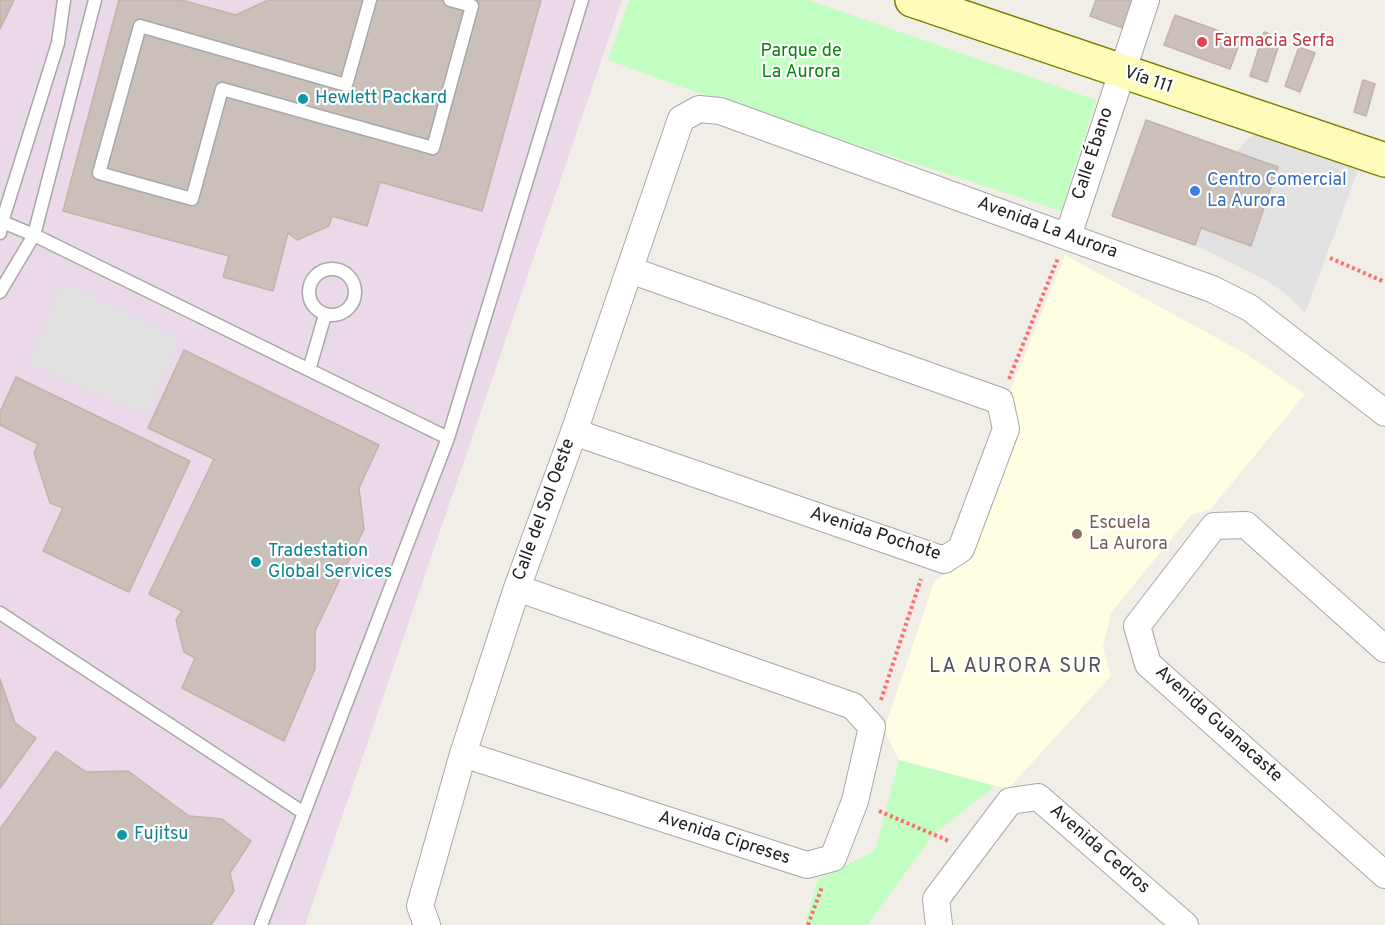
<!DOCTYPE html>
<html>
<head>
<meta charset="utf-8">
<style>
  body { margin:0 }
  canvas { display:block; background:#f1ede7 }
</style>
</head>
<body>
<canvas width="1385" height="925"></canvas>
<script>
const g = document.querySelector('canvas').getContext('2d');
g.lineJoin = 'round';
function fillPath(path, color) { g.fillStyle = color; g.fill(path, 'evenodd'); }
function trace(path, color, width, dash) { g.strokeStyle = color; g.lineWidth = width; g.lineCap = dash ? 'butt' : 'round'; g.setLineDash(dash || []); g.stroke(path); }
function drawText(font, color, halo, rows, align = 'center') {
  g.font = font + ' Overpass,sans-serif'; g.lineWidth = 4.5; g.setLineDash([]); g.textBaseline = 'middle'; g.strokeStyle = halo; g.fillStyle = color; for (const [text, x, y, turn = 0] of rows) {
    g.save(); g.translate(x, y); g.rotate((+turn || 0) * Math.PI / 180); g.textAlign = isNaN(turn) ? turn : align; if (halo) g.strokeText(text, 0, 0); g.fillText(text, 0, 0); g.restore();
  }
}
const industrial = new Path2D(`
  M 0,0 L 622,0 L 305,925 L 0,925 Z`);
const education = new Path2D(`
  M 1065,255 L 1248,355 L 1305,394 L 1210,510 L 1191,515 L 1111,613 L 1103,647 L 1111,676 L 1009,788 L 995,786 L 899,760 L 884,730 L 934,582 L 972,553 L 1008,396 Z`);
const park = new Path2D(`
  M 629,0 L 808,0 L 1096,100 L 1061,211 L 713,98 L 608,60 Z
  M 899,760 L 995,786 L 933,835 L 867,925 L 805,925 L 818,879 L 875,851 Z`);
const parking = new Path2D(`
  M 1259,133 L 1359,168 L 1305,313 L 1286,294 L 1266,280 L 1195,245 L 1201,228 L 1251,246 L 1278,167 L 1237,152 L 1241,146 L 1249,138 Z
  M 63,282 L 180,340 L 146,415 L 29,363 Z`);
const building = new Path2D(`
  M 0,0 L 14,0 L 0,29 Z
  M 119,0 L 181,0 L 236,15 L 268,0 L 541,0 L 482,211 L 380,182 L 367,226 L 332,216 L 329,226 L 297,240 L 288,233 L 273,291 L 223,277 L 229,256 L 63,211 Z
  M 1096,0 L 1134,0 L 1123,28 L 1090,16 Z
  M 1175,15 L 1241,39 L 1230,69 L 1164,45 Z
  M 1264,32 L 1281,38 L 1267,82 L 1250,76 Z
  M 1299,47 L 1315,53 L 1300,92 L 1285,86 Z
  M 1363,80 L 1375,84 L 1366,116 L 1354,112 Z
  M 1146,120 L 1278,167 L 1251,246 L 1201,228 L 1195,245 L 1112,216 Z
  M 184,350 L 379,445 L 359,488 L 364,529 L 315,631 L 315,669 L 284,741 L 182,688 L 195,658 L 184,652 L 176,620 L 182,611 L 149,594 L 214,459 L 148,428 Z
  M 16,377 L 190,461 L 129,592 L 43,551 L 63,508 L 50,503 L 34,453 L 38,444 L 0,425 L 0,412 Z
  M 0,679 L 15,723 L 36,738 L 0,788 Z
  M 56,751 L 86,772 L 128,771 L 189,816 L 222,819 L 251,841 L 230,873 L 234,891 L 211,925 L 0,925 L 0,829 Z`);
const path = new Path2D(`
  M 1330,258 L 1385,282
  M 1009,379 L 1058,258
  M 881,700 L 921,579
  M 879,811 L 949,841
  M 808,925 L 822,887`);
const lane = new Path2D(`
  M 370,0 L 346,85 L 140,26 L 99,173 L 192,199 L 222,89 L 433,148 L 472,6 L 450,0
  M 0,221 L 34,235 L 448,438
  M 0,233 L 2,222 L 58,43 L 64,0
  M309 292a23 23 0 1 1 46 0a23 23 0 1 1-46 0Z
  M 0,292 L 34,235 L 95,0
  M 309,370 L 325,315
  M 0,613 L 304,813
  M 261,925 L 448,438 L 582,0`);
const street = new Path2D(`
  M 1068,236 L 1146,0
  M 574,432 L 944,560 L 961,549 L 1006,429 L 1000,401 L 630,270
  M 1385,649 L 1246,525 L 1214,526 L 1137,626 L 1148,664 L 1385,875
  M 463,754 L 807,865 L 833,858 L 855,801 L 872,727 L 853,706 L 517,588
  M 427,925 L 420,906 L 463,754 L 517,588 L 574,432 L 681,119 L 699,109 L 720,111 L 1212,289 L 1250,308 L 1385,413
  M 939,925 L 936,899 L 1010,801 L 1038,797 L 1185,925`);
const secondary = new Path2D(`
  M 912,0 L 1385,160`);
const markers = [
  [1202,42,6,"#e0444e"],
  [303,99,6,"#0f9aa8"],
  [1195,191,6,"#3f7fe0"],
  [1077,534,6,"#8d6e63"],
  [256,562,6,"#0f9aa8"],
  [122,835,6,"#0f9aa8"]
];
const healthNames = [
  ["Farmacia Serfa",1214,42]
];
const parkNames = [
  ["Parque de",801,52],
  ["La Aurora",801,73]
];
const streetNames = [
  ["Vía 111",1148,81,19],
  ["Calle Ébano",1094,154,-72],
  ["Avenida La Aurora",1047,229,20],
  ["Calle del Sol Oeste",545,510,-70],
  ["Avenida Pochote",875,535,18],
  ["Avenida Guanacaste",1218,725,42],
  ["Avenida Cipreses",724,839,18],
  ["Avenida Cedros",1099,850,41]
];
const cultureNames = [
  ["Hewlett Packard",315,99],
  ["Tradestation",268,552],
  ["Global Services",268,573],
  ["Fujitsu",134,835]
];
const shopNames = [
  ["Centro Comercial",1207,181],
  ["La Aurora",1207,202]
];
const educationNames = [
  ["Escuela",1089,524],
  ["La Aurora",1089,545]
];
const neighbourhoodNames = [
  ["LA AURORA SUR",1016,668]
];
fillPath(industrial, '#ebd8e9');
fillPath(education, '#fffde2');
fillPath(park, '#c2fdc2');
fillPath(parking, '#e1e1e1');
fillPath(building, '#cabfb9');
trace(building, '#c4b2a8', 1.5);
trace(lane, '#a8a8a8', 15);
trace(street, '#a8a8a8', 28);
trace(secondary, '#7b7f00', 36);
trace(path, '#ff6e6a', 4, [3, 3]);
trace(lane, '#fff', 12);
trace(street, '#fff', 26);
trace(secondary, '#fefcb8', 33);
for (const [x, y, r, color] of markers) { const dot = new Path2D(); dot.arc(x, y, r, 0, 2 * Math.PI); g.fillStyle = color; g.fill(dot); trace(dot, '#fff', 2); }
drawText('18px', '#be3a42', '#fff', healthNames, 'left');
drawText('18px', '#058806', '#fff', parkNames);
drawText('18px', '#212121', '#fff', streetNames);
drawText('18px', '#0d838f', '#fff', cultureNames, 'left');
drawText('18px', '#366cbe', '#fff', shopNames, 'left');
drawText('18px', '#785e54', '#fff', educationNames, 'left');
g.letterSpacing = '1.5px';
drawText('20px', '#545454', '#fff', neighbourhoodNames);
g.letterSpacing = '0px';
</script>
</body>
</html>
